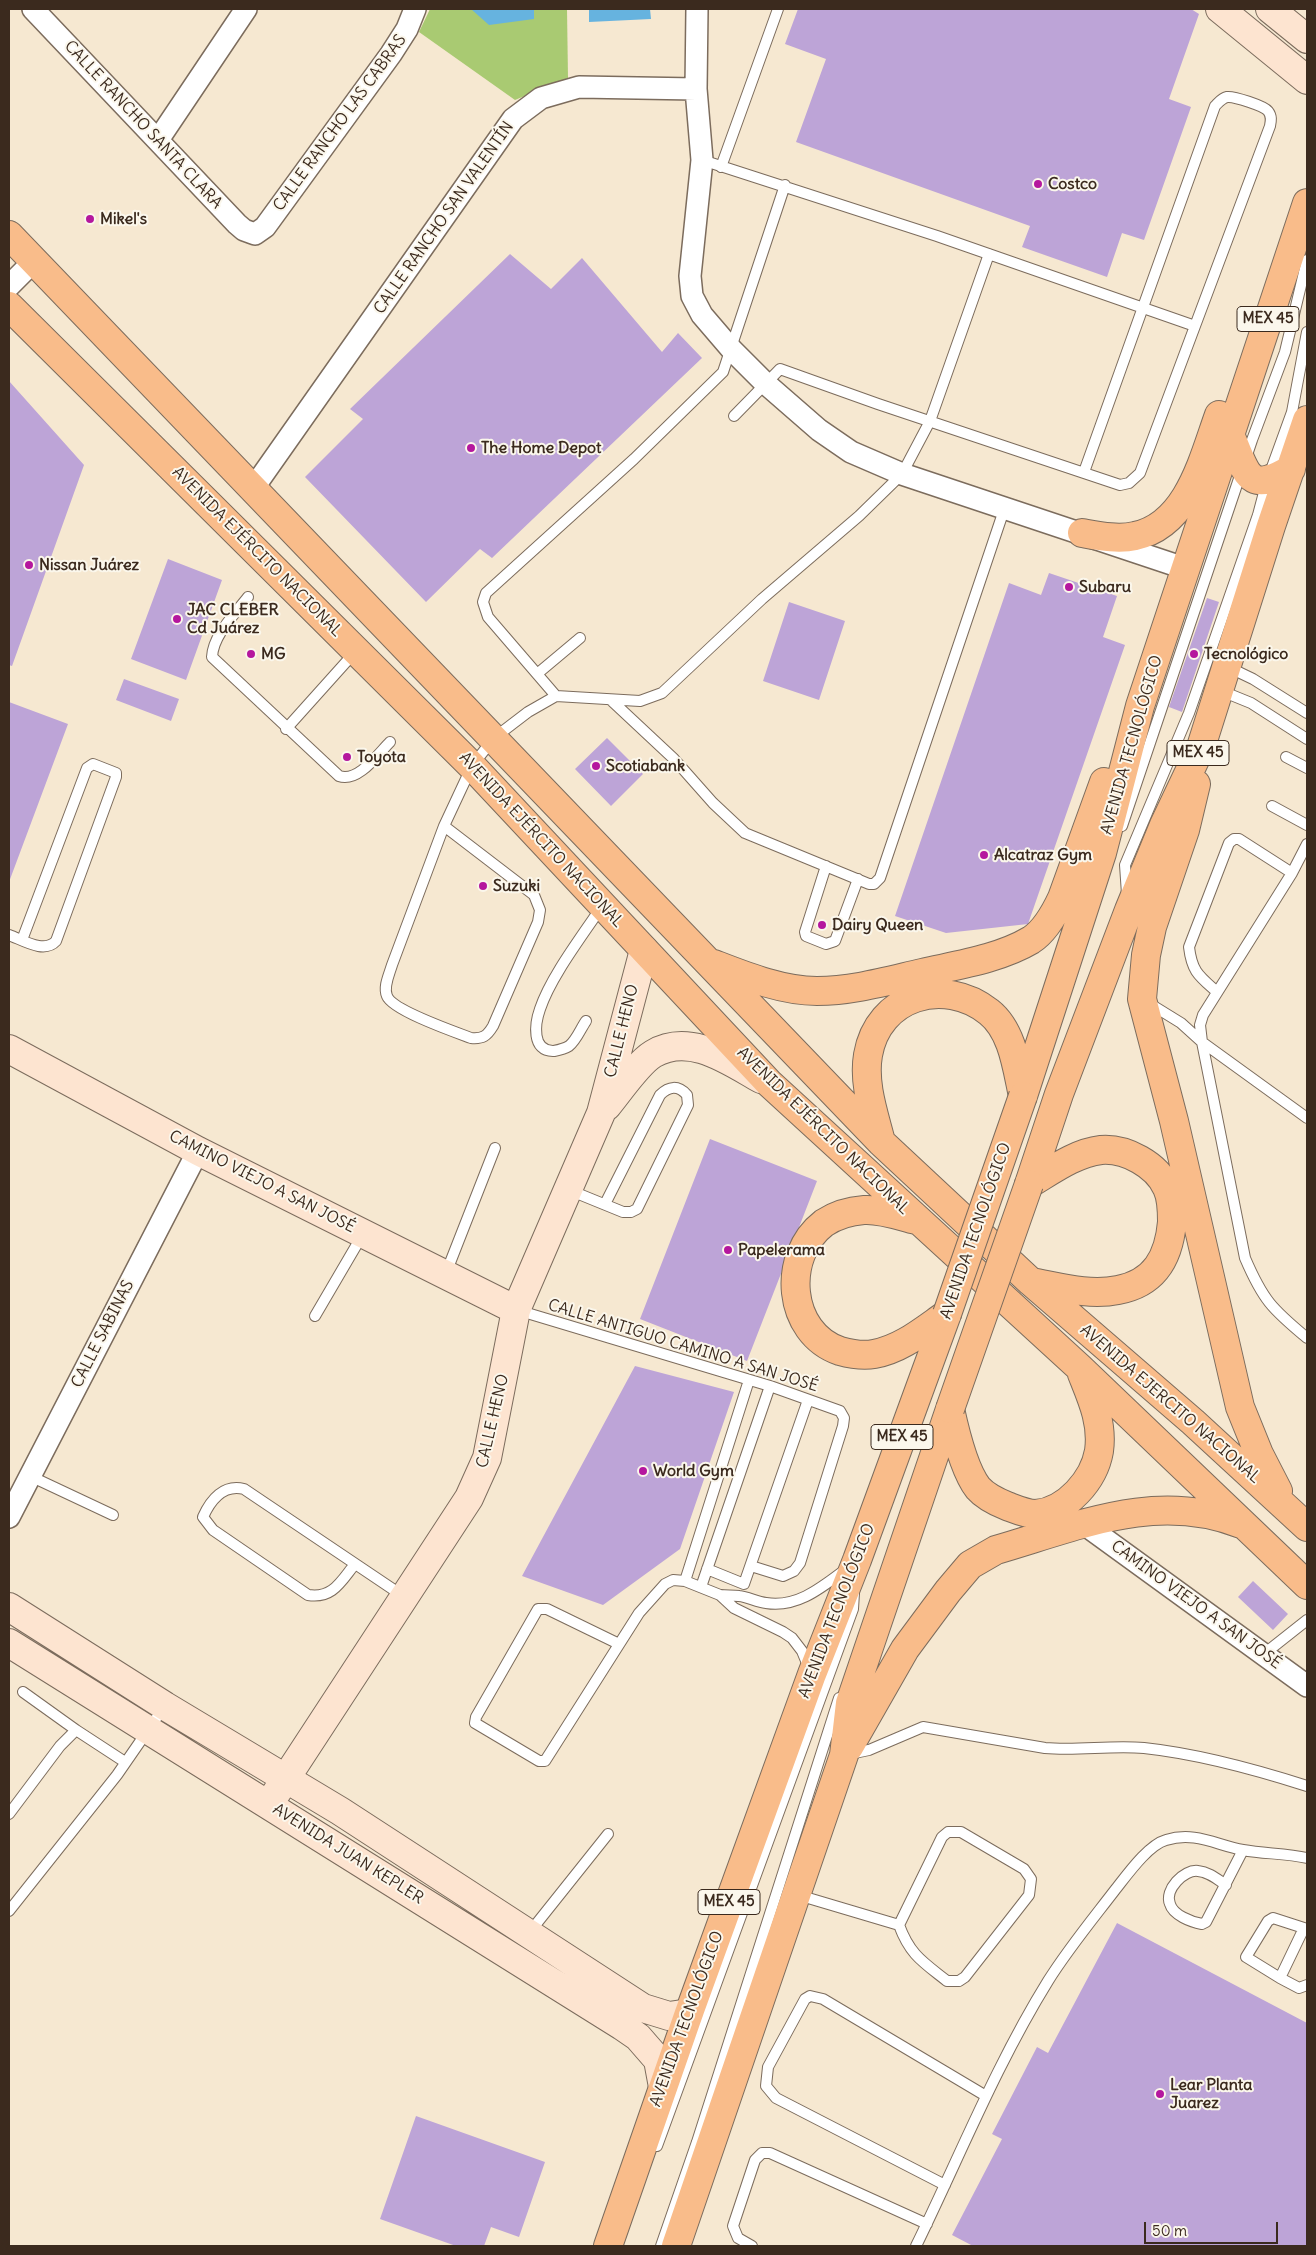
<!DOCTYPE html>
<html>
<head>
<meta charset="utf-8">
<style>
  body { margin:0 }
  #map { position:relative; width:1316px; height:2255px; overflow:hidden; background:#f6e8d1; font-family:Delius,sans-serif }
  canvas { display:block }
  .frame { position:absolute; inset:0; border:10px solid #3b2a1e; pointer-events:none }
  .scale { position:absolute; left:1144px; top:2222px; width:134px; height:22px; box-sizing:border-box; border:2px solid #3b2a1e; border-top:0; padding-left:6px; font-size:15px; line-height:18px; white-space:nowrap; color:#3b2a1e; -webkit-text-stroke:4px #fbf7ec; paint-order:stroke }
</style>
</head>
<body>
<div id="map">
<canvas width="1316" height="2255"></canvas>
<div class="frame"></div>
<div class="scale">50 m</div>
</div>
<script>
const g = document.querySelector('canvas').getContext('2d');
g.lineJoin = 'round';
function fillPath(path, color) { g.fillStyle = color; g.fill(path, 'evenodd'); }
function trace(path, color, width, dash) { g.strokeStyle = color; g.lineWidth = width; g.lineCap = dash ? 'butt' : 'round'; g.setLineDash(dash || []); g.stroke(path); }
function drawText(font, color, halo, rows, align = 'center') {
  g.font = font + ' Delius,sans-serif'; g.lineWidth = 4; g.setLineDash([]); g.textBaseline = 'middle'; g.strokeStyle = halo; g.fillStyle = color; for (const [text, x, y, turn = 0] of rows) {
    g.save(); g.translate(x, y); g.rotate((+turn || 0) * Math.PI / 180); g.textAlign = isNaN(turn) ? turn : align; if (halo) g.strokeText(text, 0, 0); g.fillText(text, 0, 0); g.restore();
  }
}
const green = new Path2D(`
  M 430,9 L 567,9 L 568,78 L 515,100 L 419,32 Z`);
const water = new Path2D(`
  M 471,9 L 534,9 L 534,19 L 489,25 Z
  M 589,9 L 650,9 L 651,19 L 589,22 Z`);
const building = new Path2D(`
  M 798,9 L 1191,9 L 1199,14 L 1169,99 L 1191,107 L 1144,240 L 1122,233 L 1107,277 L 1022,247 L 1030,226 L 796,142 L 826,59 L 785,44 Z
  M 510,254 L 551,289 L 582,258 L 662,352 L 678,333 L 702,358 L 492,558 L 480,549 L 426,602 L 305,477 L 363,419 L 350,409 Z
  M 9,381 L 84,465 L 12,666 L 9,665 Z
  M 168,559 L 222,580 L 186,680 L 131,659 Z
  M 1049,573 L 1117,596 L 1103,637 L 1125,645 L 1028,924 L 946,933 L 895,916 L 1009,583 L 1041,595 Z
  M 1207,598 L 1219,602 L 1182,712 L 1169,707 Z
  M 789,602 L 845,621 L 819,700 L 763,681 Z
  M 124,679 L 179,699 L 171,721 L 116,700 Z
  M 9,702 L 68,724 L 9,882 Z
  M 607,738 L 643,774 L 611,806 L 575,769 Z
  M 710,1139 L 817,1181 L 747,1361 L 640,1319 Z
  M 635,1366 L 734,1392 L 680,1549 L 603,1605 L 522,1576 Z
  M 1253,1581 L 1288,1614 L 1273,1630 L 1238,1597 Z
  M 1117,1923 L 1307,2023 L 1307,2246 L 973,2246 L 952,2235 L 1002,2139 L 992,2134 L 1037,2047 L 1048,2053 Z
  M 416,2116 L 545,2162 L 519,2237 L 491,2227 L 484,2246 L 456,2246 L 380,2219 Z`);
const lane = new Path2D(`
  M 702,160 L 937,236 L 1195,326 L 1270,126 C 1271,121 1272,116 1268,111 C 1264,106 1234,96 1227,97 C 1222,98 1219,102 1215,106 L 1084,472
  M 721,167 L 778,9
  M 734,416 L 780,369 L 878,404 L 1120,485 L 1129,483 L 1140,473 L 1195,326
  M 248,597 C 235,614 213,635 212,657 L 339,776 C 358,783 378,754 390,742
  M 1228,667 L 1253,679 L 1307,713
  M 537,674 L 580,638
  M 1219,690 L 1251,703 L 1307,739
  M 556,696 L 488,617 L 483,602 L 486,593 L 634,459 L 723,372 L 785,185
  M 612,701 L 674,759 L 713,803 L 745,833 L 869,884 L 874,884 L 880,878 L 1005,507
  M 286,729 L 356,651
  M 1286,757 L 1307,768
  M 1272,806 L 1307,825
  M 444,826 L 534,895 L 540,910 L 538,922 L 493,1026 C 487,1036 483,1039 471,1038 C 455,1032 392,1010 387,996 C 383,987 389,975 392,965 L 444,826 L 472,766 L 494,738 L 528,712 L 556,696 L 640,701 L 662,693 L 762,599 L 859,516 L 902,474 L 930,421 L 989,254
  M 1122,826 L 1252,440 L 1285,352 L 1307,260
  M 826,866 L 805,932 L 806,936 L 826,944 L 835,941 L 858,879
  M 1127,894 L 1125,865 L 1189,713 L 1258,515 L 1267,481 L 1292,412 L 1307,332
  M 9,935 C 23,940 44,954 56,941 L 116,777 L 116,773 L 93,764 L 87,768 L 22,940
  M 1217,992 C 1199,976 1192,972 1189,947 L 1229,843 L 1234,839 L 1239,839 L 1292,873
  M 1147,1002 L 1181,1023 L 1202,1042 L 1200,1025 L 1203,1015 L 1292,873 L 1307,844
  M 586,1021 C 581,1028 576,1041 569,1046 C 564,1049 559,1050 554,1051 C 531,1052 535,1023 540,1009 C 551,976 583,935 602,906
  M 1202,1042 L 1245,1258 C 1263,1300 1272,1309 1307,1338
  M 1202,1042 L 1307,1118
  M 569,1190 L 623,1212 L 631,1212 L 637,1209 L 688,1105 L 687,1095 C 678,1085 669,1086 660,1095 L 605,1204
  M 446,1273 L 495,1148
  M 517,1310 L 770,1386 L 840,1411 L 844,1418 L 843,1426 L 800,1563 L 794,1571 L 783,1576 L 751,1566
  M 315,1316 L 363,1234
  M 30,1476 L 113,1515
  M 355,1564 C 341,1581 333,1599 308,1595 L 213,1530 L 203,1517 C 211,1499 224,1484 244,1489 L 403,1596
  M 707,1569 L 744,1584 L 808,1400
  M 685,1581 L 749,1380
  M 701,1587 L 770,1386
  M 720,1595 C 726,1596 733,1595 739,1596 C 748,1597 757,1602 766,1603 C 797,1608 821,1588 845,1570
  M 619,1644 L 547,1609 L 538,1609 L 476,1717 L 475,1723 L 539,1761 L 545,1761 L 639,1613 L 665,1584 L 673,1580 L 685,1581 L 720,1595 L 734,1608 L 783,1632 L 792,1638 L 802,1651 L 809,1668
  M 1264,1654 L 1307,1620
  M 23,1692 L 76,1730
  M 850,1754 L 869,1750 L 923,1727 L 1045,1748 C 1078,1751 1111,1745 1144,1748 C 1200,1754 1254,1769 1307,1786
  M 9,1814 L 60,1746 L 76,1730 L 125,1762
  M 948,1832 L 961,1832 L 1024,1869 L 1031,1879 L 1029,1895 L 965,1977 L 959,1981 L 947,1981 C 923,1962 910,1955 899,1925 L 942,1837 Z
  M 1226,1885 C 1217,1879 1209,1872 1198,1871 C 1184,1869 1164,1890 1170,1904 C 1173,1915 1191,1922 1202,1924 L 1206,1922 L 1243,1850
  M 798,1895 L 899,1925
  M 9,1911 L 117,1775 L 164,1707
  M 1304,1928 L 1280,1978 L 1299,1988 L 1307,1985
  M 529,1933 L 608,1834
  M 1280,1978 L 1246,1957 L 1268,1921 L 1273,1918 L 1307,1929
  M 657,2146 L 853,1609 L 854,1593
  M 945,2185 L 776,2098 L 766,2086 L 768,2067 L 805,1999 L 810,1996 L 823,1999 L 986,2096
  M 661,2246 L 697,2142 L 839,1698
  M 752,2246 L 738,2238 L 733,2226 L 755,2160 L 762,2153 L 770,2153 L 927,2224
  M 916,2246 C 959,2158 996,2065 1048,1981 C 1068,1949 1092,1920 1115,1890 C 1127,1875 1148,1845 1166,1840 C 1195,1831 1216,1845 1243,1850 C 1264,1854 1286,1853 1307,1858`);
const street = new Path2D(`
  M 33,9 L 237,224 L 244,230 L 255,234 L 265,227 L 391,54 L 407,29 L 415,9
  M 697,9 L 696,89 L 702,160 L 690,276 L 692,296 L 702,315 L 732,350 L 765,383 L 819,430 L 851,452 L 902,474 L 1187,569
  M 158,140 L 246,9
  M 9,286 L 34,261
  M 252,490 L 513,119 L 541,98 L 579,87 L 696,89
  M 9,1517 L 198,1151
  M 1084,1524 L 1307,1686`);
const secondary = new Path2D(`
  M 1220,9 L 1307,80
  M 1270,9 L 1307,39
  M 9,1049 L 198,1151 L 516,1310
  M 607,1106 C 618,1093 638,1063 653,1054 C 690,1032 729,1061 761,1079
  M 9,1607 L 165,1706 L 340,1811 L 643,2008 L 669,2016 L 689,2013
  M 9,1643 L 622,2026 L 638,2037 L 658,2060 L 663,2087
  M 269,1804 L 469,1498 L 487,1458 L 516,1310 L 601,1113 L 644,950`);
const primary = new Path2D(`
  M 9,235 L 882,1143 L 1031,1282 L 1193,1422 L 1307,1527
  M 9,306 L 472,766 L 769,1083 L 1080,1368 L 1307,1585
  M 1231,437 C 1247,473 1247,495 1291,469
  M 1082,533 C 1099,536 1118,540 1135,536 C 1188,525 1203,459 1219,415
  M 1196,784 L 1185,830 L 1152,927 L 1146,955 L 1142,999 L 1174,1121 L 1240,1407 L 1259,1454 L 1278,1491
  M 714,964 C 745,976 782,991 817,991 C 852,991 887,981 922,973 C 957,965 999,959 1031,940 C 1045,931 1055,913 1062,898 L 1104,782
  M 1023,1096 L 1102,853 L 1140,706 L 1307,203
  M 881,1142 C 874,1114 863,1084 868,1055 C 878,996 944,976 989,1012 C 1013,1031 1017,1069 1023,1096
  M 1029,1184 L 1059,1094 L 1129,910 L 1164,825 L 1201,747 L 1271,526 L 1307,420
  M 1029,1184 C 1051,1171 1075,1153 1101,1150 C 1126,1148 1157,1165 1167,1188 C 1172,1198 1172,1211 1172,1222 C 1169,1257 1155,1283 1118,1290 C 1089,1296 1059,1287 1031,1282
  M 916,1220 C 900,1216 881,1209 864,1210 C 850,1211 836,1215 824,1223 C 781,1256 787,1333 840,1351 C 851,1354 864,1356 874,1354 C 902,1349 925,1329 947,1314
  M 950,1409 C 955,1432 964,1470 978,1488 C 985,1496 997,1502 1007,1506 C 1015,1509 1026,1514 1036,1514 C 1067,1511 1094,1480 1099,1451 C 1103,1423 1092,1399 1082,1374
  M 849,1747 L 905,1649 L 948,1591 L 970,1565 L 996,1550 C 1079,1526 1156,1491 1241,1524
  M 608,2246 L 689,2013 L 812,1674 L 857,1560 L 947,1314
  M 676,2246 L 844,1755 L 850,1703 L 950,1409`);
const primaryBridge = new Path2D(`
  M 947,1314 L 1023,1096
  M 950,1409 L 1029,1184`);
const markers = [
  [1038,184,5,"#b5179e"],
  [90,219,5,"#b5179e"],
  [471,448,5,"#b5179e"],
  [29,565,5,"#b5179e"],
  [1069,587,5,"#b5179e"],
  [177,619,5,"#b5179e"],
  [251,654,5,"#b5179e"],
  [1194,654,5,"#b5179e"],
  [347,757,5,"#b5179e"],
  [596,766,5,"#b5179e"],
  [984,855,5,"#b5179e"],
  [483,886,5,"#b5179e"],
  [822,925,5,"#b5179e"],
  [728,1250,5,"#b5179e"],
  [643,1471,5,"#b5179e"],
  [1160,2094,5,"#b5179e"]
];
const shields = [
  [1268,319,62],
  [1198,753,62],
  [902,1437,62],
  [729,1902,62]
];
const shieldNames = [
  ["MEX 45",1268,319],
  ["MEX 45",1198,753],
  ["MEX 45",902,1437],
  ["MEX 45",729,1902]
];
const streetNames = [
  ["CALLE RANCHO LAS CABRAS",340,123,-54],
  ["CALLE RANCHO SANTA CLARA",143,125,47],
  ["CALLE RANCHO SAN VALENTÍN",444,218,-55],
  ["AVENIDA EJÉRCITO NACIONAL",257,552,45],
  ["AVENIDA TECNOLÓGICO",1132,745,-74],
  ["AVENIDA EJÉRCITO NACIONAL",541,840,47],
  ["CALLE HENO",622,1031,-76],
  ["AVENIDA EJÉRCITO NACIONAL",823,1131,44],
  ["CAMINO VIEJO A SAN JOSÉ",262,1182,27],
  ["AVENIDA TECNOLÓGICO",976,1231,-71],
  ["CALLE SABINAS",103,1334,-63],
  ["CALLE ANTIGUO CAMINO A SAN JOSÉ",683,1346,17],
  ["AVENIDA EJERCITO NACIONAL",1170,1404,41],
  ["CALLE HENO",493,1421,-77],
  ["CAMINO VIEJO A SAN JOSÉ",1196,1605,36],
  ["AVENIDA TECNOLÓGICO",837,1611,-69],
  ["AVENIDA JUAN KEPLER",348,1854,32],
  ["AVENIDA TECNOLÓGICO",687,2019,-70]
];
const poiNames = [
  ["Costco",1048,184],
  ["Mikel's",100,219],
  ["The Home Depot",481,448],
  ["Nissan Juárez",39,565],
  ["Subaru",1079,587],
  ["JAC CLEBER",187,610],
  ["Cd Juárez",187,628],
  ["MG",261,654],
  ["Tecnológico",1204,654],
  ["Toyota",357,757],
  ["Scotiabank",606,766],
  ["Alcatraz Gym",994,855],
  ["Suzuki",493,886],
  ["Dairy Queen",832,925],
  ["Papelerama",738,1250],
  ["World Gym",653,1471],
  ["Lear Planta",1170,2085],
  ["Juarez",1170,2103]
];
fillPath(green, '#a9ca72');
fillPath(water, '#66b3df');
fillPath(building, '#bda4d7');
trace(lane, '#7c6c5d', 12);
trace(street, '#7c6c5d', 24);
trace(secondary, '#7c6c5d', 30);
trace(primary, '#7c6c5d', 30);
trace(lane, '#fff', 10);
trace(street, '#fff', 21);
trace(secondary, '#fde4d0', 28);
trace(primary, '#f9bc8a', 28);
trace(primaryBridge, '#7c6c5d', 30, []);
trace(primaryBridge, '#f9bc8a', 28);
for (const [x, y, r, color] of markers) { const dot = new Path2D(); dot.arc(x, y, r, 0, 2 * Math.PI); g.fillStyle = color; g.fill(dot); trace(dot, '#fbf7ec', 2); }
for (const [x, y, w] of shields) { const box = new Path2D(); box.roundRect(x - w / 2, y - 12.5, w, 25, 4); g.fillStyle = '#fbf7ec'; g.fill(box); trace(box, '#3b2a1e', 1); }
drawText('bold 15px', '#3b2a1e', null, shieldNames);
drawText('16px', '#3b2a1e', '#fbf7ec', streetNames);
drawText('bold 16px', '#3b2a1e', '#fbf7ec', poiNames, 'left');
</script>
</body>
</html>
